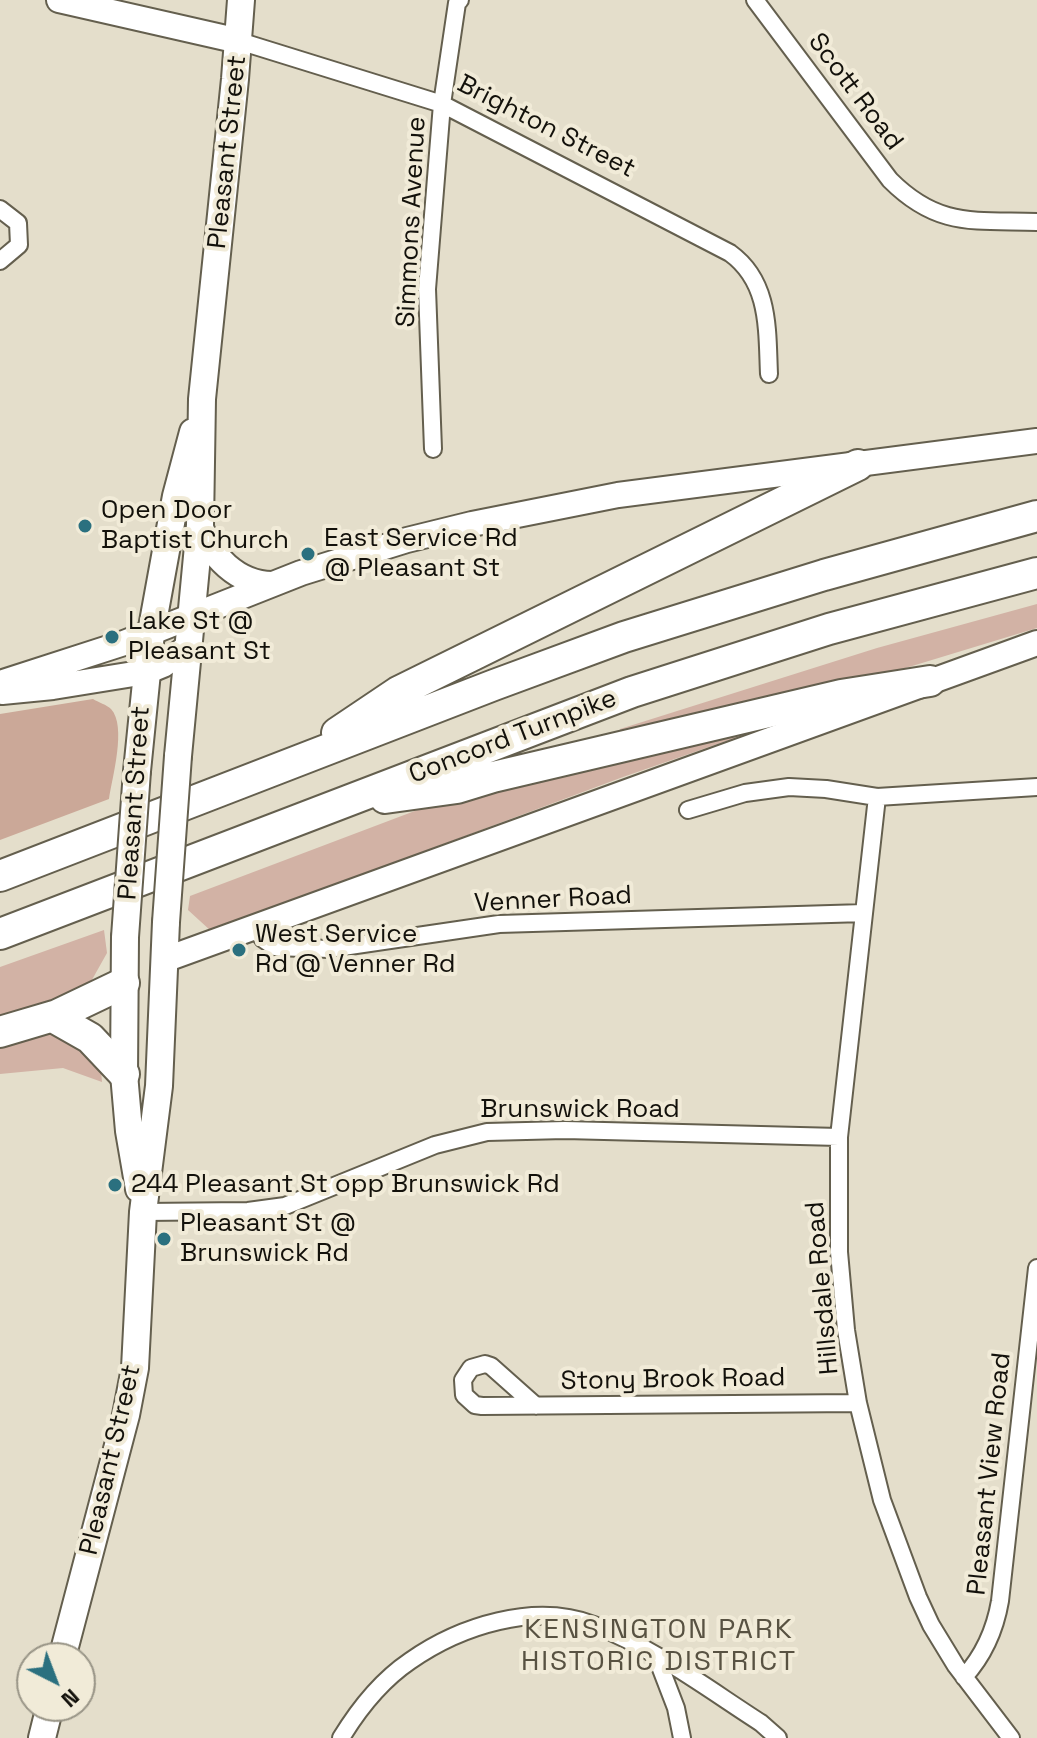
<!DOCTYPE html>
<html>
<head>
<meta charset="utf-8">
<style>
  body { margin:0 }
  #map { position:relative; width:1037px; height:1738px; overflow:hidden; background:#e4decb; font-family:"Space Grotesk",sans-serif }
  canvas { display:block }
  .north { position:absolute; left:16px; top:1642px; width:80px; height:80px; box-sizing:border-box; background:#f1ebd8; border:2px solid #989486; border-radius:50%; rotate:138deg; font-size:22px; font-weight:700; line-height:32px; text-align:center; color:#13110b }
  .north::after { content:''; display:block; margin:auto; width:28px; height:36px; background:#2b707f; clip-path:polygon(50% 0,100% 100%,50% 72%,0 100%) }
</style>
</head>
<body>
<div id="map">
<canvas width="1037" height="1738"></canvas>
<div class="north">N</div>
</div>
<script>
const g = document.querySelector('canvas').getContext('2d');
g.lineJoin = 'round';
function fillPath(path, color) { g.fillStyle = color; g.fill(path, 'evenodd'); }
function trace(path, color, width, dash) { g.strokeStyle = color; g.lineWidth = width; g.lineCap = dash ? 'butt' : 'round'; g.setLineDash(dash || []); g.stroke(path); }
function drawText(font, color, halo, rows, align = 'center') {
  g.font = font + ' "Space Grotesk",sans-serif'; g.lineWidth = 8; g.setLineDash([]); g.textBaseline = 'middle'; g.strokeStyle = halo; g.fillStyle = color; for (const [text, x, y, turn = 0] of rows) {
    g.save(); g.translate(x, y); g.rotate((+turn || 0) * Math.PI / 180); g.textAlign = isNaN(turn) ? turn : align; if (halo) g.strokeText(text, 0, 0); g.fillText(text, 0, 0); g.restore();
  }
}
const green = new Path2D(`
  M 1037,604 L 1037,628 L 853,684 L 621,734 L 620,729 L 877,648 Z
  M 778,723 L 623,777 L 211,931 L 188,910 L 190,896 L 420,809 Z
  M 104,930 L 107,953 L 84,994 L 0,1024 L 0,967 Z
  M 35,1034 L 64,1034 L 100,1058 L 102,1082 L 63,1068 L 0,1074 L 0,1046 Z`);
const forest = new Path2D(`
  M 93,699 C 98,702 107,705 111,709 C 127,726 112,778 109,799 L 0,840 L 0,714 Z`);
const minor = new Path2D(`
  M 755,0 L 890,180 C 938,228 974,220 1037,222
  M 239,41 L 442,104 L 730,253 C 770,282 767,329 769,374
  M 0,209 L 18,223 L 19,245 L 0,261
  M 433,449 L 427,289 L 442,104 L 457,3 L 460,0
  M 877,797 L 839,1137 L 839,1252 L 846,1330 L 858,1403 L 882,1500 L 918,1597 L 931,1625 L 956,1666 L 1011,1738
  M 688,810 L 745,793 L 789,787 L 826,789 L 877,797 L 1037,787
  M 254,926 L 263,939 L 275,947 L 329,949 L 499,924 L 864,913
  M 143,1212 L 248,1211 L 285,1206 L 435,1145 L 487,1132 L 565,1130 L 839,1137
  M 536,1406 L 491,1366 L 485,1364 L 471,1368 L 463,1380 L 464,1395 L 475,1405 L 482,1406 L 858,1403
  M 656,1656 L 676,1708 L 682,1738
  M 964,1677 C 984,1655 995,1630 1000,1601 L 1037,1268
  M 341,1738 C 358,1710 382,1680 410,1661 C 460,1626 534,1602 594,1625 C 654,1648 708,1689 761,1723 L 778,1738`);
const secondary = new Path2D(`
  M 59,0 L 239,41
  M 200,525 C 210,556 238,584 272,584
  M 0,683 L 124,643 L 301,573 L 407,540 L 472,524 L 618,495 L 1037,441
  M 2,692 L 53,687 L 146,672 L 163,665 L 189,646
  M 164,960 L 1037,643`);
const primary = new Path2D(`
  M 178,756 L 200,525 L 202,399 L 235,79 L 241,0
  M 137,771 L 151,633 L 176,496 L 193,432
  M 125,937 L 124,1074 L 129,1131 L 139,1189
  M 62,1658 L 126,1415 L 135,1368 L 143,1212 L 159,1086 L 166,922
  M 42,1738 L 50,1706`);
const motorway = new Path2D(`
  M 337,733 L 398,692 L 858,465
  M 385,798 L 457,788 L 493,777 L 841,695 L 930,681
  M 0,876 L 494,685 L 624,637 L 824,575 L 1037,516
  M 0,934 L 632,692 L 829,629 L 1037,573
  M 53,1017 L 90,1038 L 124,1074
  M 0,1032 L 57,1015 L 124,983`);
const primaryBridge = new Path2D(`
  M 166,922 L 178,756
  M 125,937 L 137,771`);
const markers = [
  [85,526,8,"#2b707f"],
  [308,554,8,"#2b707f"],
  [112,637,8,"#2b707f"],
  [239,950,8,"#2b707f"],
  [115,1185,8,"#2b707f"],
  [164,1239,8,"#2b707f"]
];
const streetNames = [
  ["Scott Road",855,92,53],
  ["Brighton Street",546,127,27],
  ["Pleasant Street",228,152,-84],
  ["Simmons Avenue",412,222,-87],
  ["Concord Turnpike",513,737,-21],
  ["Pleasant Street",135,803,-86],
  ["Venner Road",553,900,-3],
  ["Brunswick Road",580,1110],
  ["Hillsdale Road",823,1288,-95],
  ["Stony Brook Road",673,1380,-1],
  ["Pleasant Street",111,1460,-77],
  ["Pleasant View Road",990,1474,-84]
];
const poiNames = [
  ["Open Door",101,511],
  ["Baptist Church",101,541],
  ["East Service Rd",324,539],
  ["@ Pleasant St",324,569],
  ["Lake St @",128,622],
  ["Pleasant St",128,652],
  ["West Service",255,935],
  ["Rd @ Venner Rd",255,965],
  ["244 Pleasant St opp Brunswick Rd",131,1185],
  ["Pleasant St @",180,1224],
  ["Brunswick Rd",180,1254]
];
const neighbourhoodNames = [
  ["KENSINGTON PARK",659,1630],
  ["HISTORIC DISTRICT",659,1662]
];
fillPath(green, '#d2b2a5');
fillPath(forest, '#cba898');
trace(minor, '#645f4e', 20);
trace(secondary, '#645f4e', 28);
trace(primary, '#645f4e', 30);
trace(motorway, '#645f4e', 34);
trace(minor, '#fff', 16);
trace(secondary, '#fff', 24);
trace(primary, '#fff', 26);
trace(motorway, '#fff', 30);
trace(primaryBridge, '#645f4e', 30, []);
trace(primaryBridge, '#fff', 26);
for (const [x, y, r, color] of markers) { const dot = new Path2D(); dot.arc(x, y, r, 0, 2 * Math.PI); g.fillStyle = color; g.fill(dot); trace(dot, '#f1ebd8', 3); }
drawText('26px', '#13110b', '#f1ebd8', streetNames);
drawText('26px', '#13110b', '#f1ebd8', poiNames, 'left');
g.letterSpacing = '2px';
drawText('28px', '#585242', '#f1ebd8', neighbourhoodNames);
g.letterSpacing = '0px';
</script>
</body>
</html>
